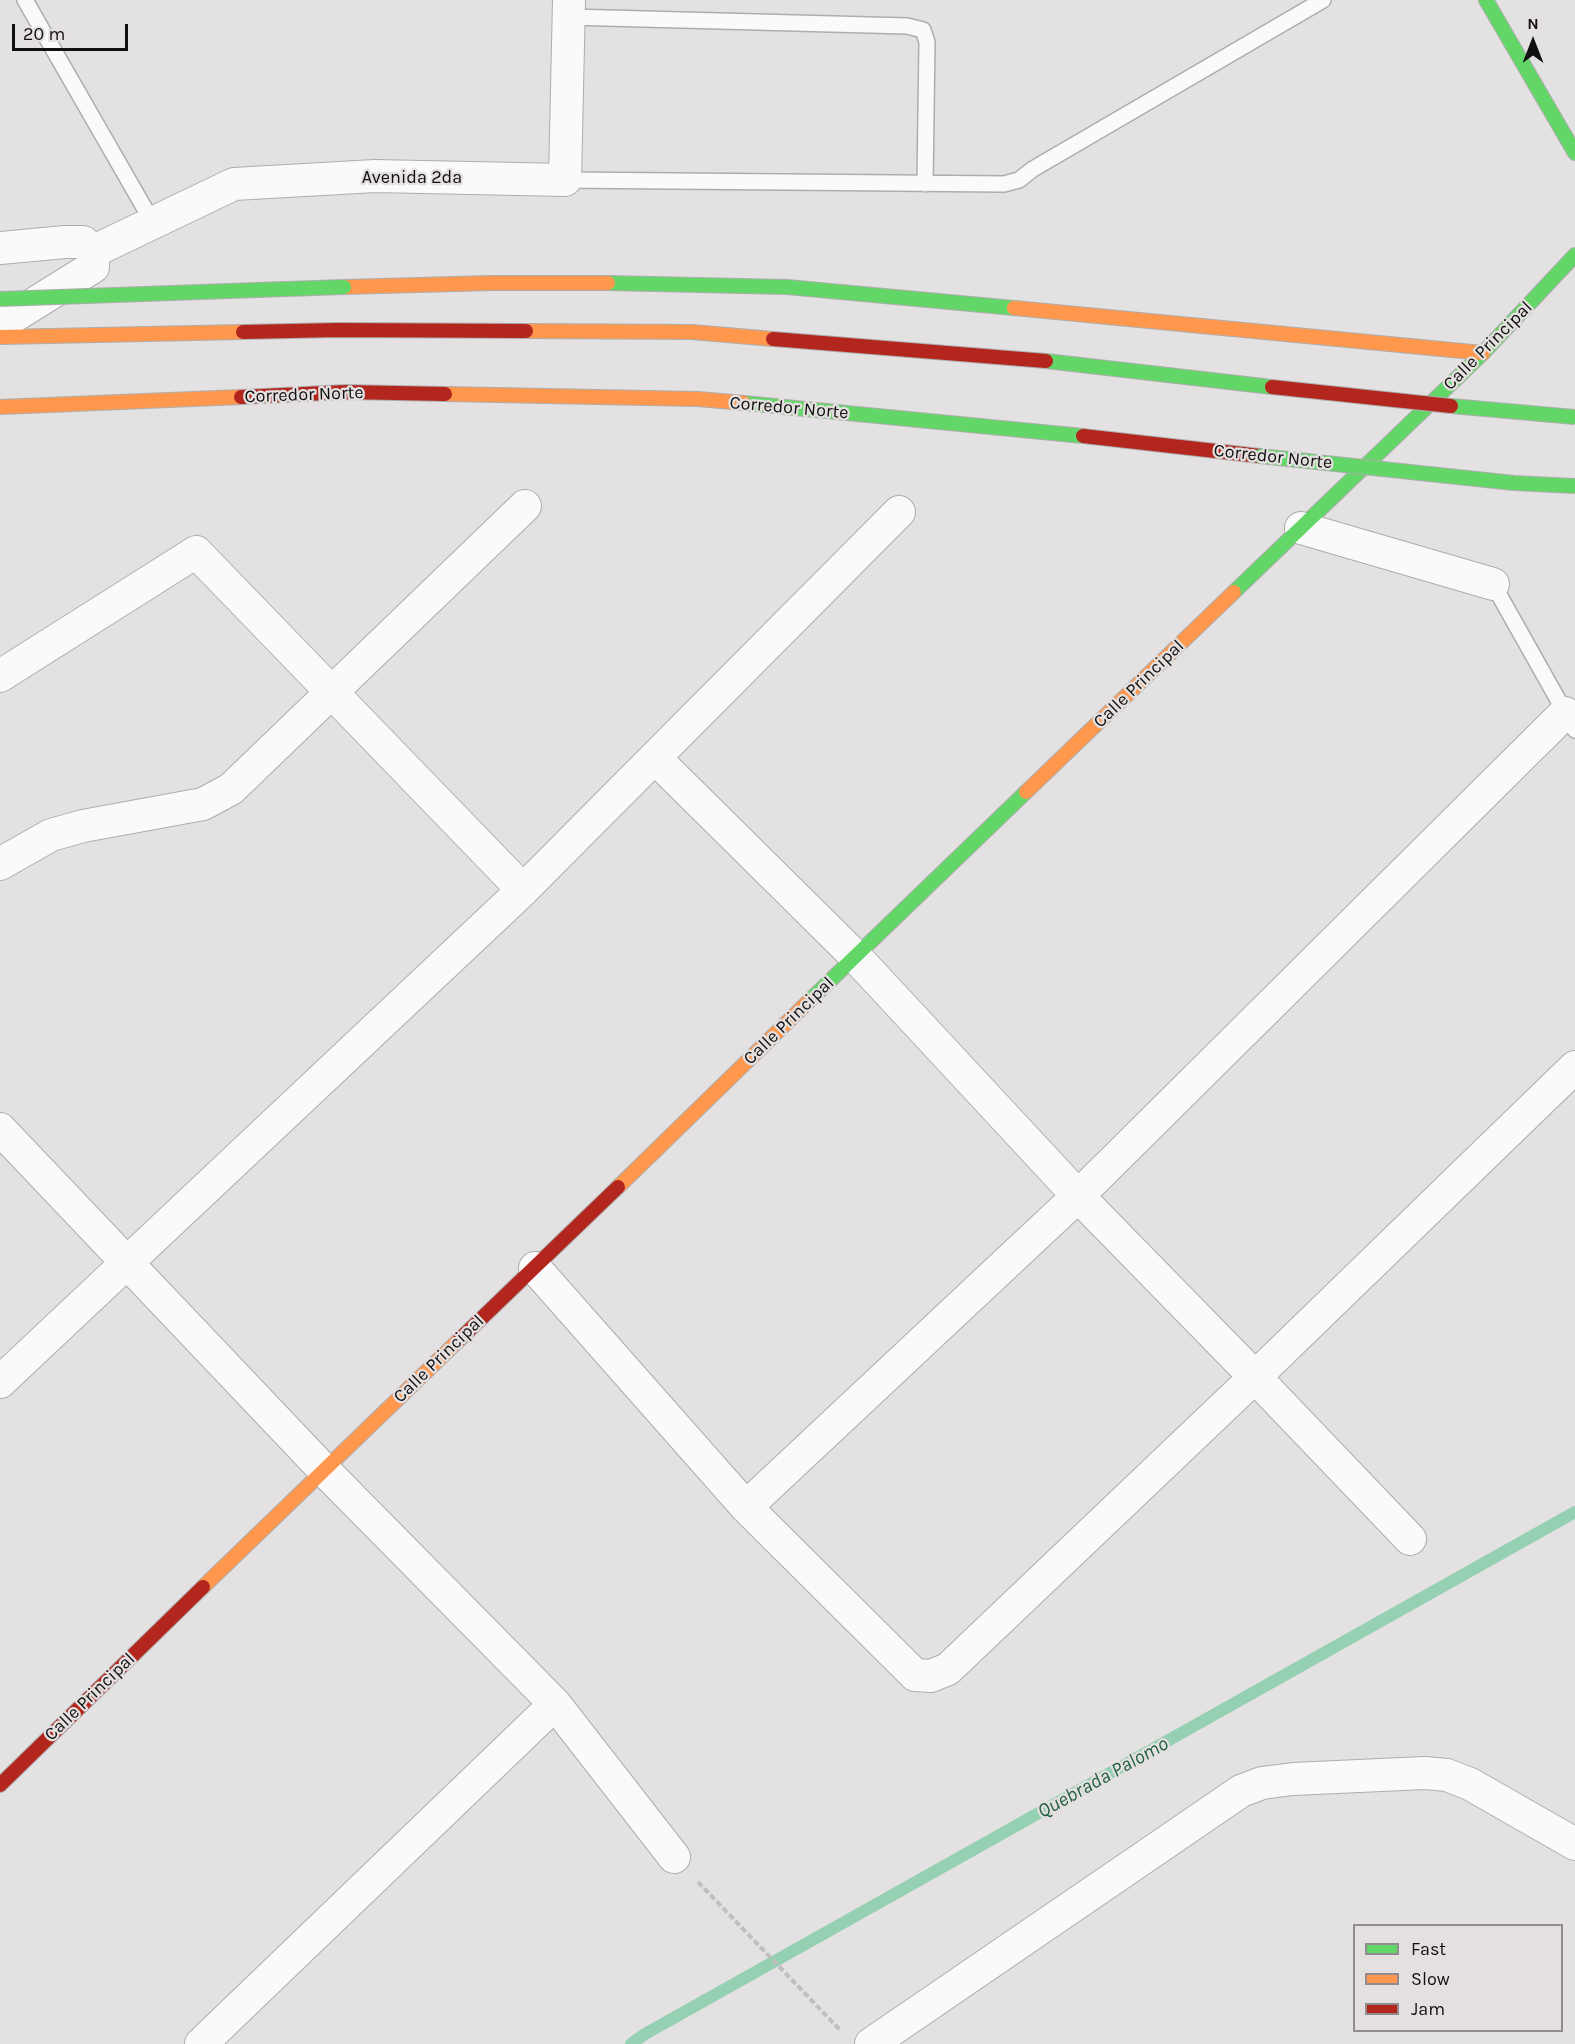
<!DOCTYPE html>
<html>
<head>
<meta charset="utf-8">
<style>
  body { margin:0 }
  #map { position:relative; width:1575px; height:2044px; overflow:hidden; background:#e3e1e1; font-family:Karla,sans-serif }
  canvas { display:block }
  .legend { position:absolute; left:1353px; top:1924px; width:210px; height:108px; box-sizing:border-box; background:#e4e0e0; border:2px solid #908c8d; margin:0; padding:8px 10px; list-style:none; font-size:18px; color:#110f10 }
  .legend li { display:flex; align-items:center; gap:12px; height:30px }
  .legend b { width:30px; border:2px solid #908c8d }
  .north { position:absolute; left:1503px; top:12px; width:60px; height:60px; -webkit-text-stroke:4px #e4e0e0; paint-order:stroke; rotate:0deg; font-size:16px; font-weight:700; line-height:24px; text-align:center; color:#110f10 }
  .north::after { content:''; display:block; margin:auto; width:21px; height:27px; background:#110f10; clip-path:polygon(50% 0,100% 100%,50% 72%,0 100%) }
  .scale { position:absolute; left:12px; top:24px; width:116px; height:27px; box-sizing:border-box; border:3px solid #110f10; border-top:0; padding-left:8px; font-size:18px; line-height:21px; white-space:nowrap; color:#110f10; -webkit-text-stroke:4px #e4e0e0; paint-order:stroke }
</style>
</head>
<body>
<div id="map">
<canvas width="1575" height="2044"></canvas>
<ul class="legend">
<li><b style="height:8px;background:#63d668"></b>Fast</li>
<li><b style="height:8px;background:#ff974d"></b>Slow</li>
<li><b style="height:8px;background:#b3261e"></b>Jam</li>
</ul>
<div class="north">N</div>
<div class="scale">20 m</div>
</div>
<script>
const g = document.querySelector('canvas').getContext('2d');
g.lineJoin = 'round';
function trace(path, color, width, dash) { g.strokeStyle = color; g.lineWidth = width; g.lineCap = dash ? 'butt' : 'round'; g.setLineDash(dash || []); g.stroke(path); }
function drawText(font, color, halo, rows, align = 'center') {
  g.font = font + ' Karla,sans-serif'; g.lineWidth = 4.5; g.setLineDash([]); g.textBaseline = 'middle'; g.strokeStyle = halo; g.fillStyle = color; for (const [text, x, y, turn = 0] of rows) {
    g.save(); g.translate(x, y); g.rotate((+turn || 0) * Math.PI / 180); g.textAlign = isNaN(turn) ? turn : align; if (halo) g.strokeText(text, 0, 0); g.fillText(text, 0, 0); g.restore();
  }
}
const stream = new Path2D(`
  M 631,2044 L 645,2034 L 1575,1512`);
const path = new Path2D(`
  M 698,1882 L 840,2030`);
const lane = new Path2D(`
  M 25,0 L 153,223
  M 569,17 L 907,26 L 923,30 L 927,42 L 925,184
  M 565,180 L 1004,184 L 1019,180 L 1033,169 L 1323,0
  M 1493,584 L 1575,730`);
const street = new Path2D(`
  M 0,248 L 65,242 L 83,242 L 94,251
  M 94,251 L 234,184 L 375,176 L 565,180 L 569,0
  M 0,325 L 93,267 L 94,251
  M 1301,528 L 1493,584
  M 0,676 L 196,552 L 523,890
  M 655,758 L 855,956 L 1078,1196 L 1255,1377 L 1410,1539
  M 0,864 L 51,835 L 83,826 L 203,804 L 231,789 L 525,506
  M 0,1129 L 323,1469 L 555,1704 L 674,1857
  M 535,1268 L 746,1507 L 915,1675 L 931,1676 L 948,1669 L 1255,1377 L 1575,1067
  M 0,1382 L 523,890 L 899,512
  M 746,1507 L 1078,1196 L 1565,713
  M 201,2044 L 555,1704
  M 871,2044 L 1241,1791 L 1262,1783 L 1293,1779 L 1425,1773 L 1447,1775 L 1470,1784 L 1575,1844`);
const fast = new Path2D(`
  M 1486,0 L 1575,153
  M 608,283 L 787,287 L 1014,308
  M 1046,361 L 1272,387
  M 744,403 L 1083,436
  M 1234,592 L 1483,353 L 1575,255
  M 809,1001 L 1026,792`);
const slow = new Path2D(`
  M 344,287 L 492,283 L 608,283
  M 1014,308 L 1483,353
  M 526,331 L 692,332 L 773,339
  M 0,337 L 243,332
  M 445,394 L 698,399 L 744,403
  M 0,407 L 241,397
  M 1026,792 L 1234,592
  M 618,1187 L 809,1001
  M 203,1587 L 460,1339`);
const jam = new Path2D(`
  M 243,332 L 338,330 L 526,331
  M 773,339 L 1046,361
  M 241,397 L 346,392 L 445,394
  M 1083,436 L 1260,456
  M 460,1339 L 618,1187
  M 0,1785 L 203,1587`);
const fastBridge = new Path2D(`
  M 0,299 L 344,287
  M 1451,406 L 1575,417
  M 1260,456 L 1514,483 L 1575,486`);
const jamBridge = new Path2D(`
  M 1272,387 L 1451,406`);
const streetNames = [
  ["Avenida 2da",412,178],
  ["Calle Principal",1488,346,-45],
  ["Corredor Norte",304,395,-2],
  ["Corredor Norte",789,408,5],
  ["Corredor Norte",1273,457,6],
  ["Calle Principal",1139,684,-44],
  ["Calle Principal",789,1021,-44],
  ["Calle Principal",439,1359,-44],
  ["Calle Principal",90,1697,-44]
];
const waterNames = [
  ["Quebrada Palomo",1103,1778,-29]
];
trace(stream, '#96d0b2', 12);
trace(lane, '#aeadad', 18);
trace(street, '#aeadad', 34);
trace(fast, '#aeadad', 16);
trace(slow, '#aeadad', 16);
trace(jam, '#aeadad', 16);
trace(path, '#c0bfbf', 4, [6, 3]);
trace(lane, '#fbfafa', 15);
trace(street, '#fbfafa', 32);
trace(fast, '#63d668', 14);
trace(slow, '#ff974d', 14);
trace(jam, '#b3261e', 14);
trace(fastBridge, '#aeadad', 16, []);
trace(jamBridge, '#aeadad', 16, []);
trace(fastBridge, '#63d668', 14);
trace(jamBridge, '#b3261e', 14);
drawText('18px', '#110f10', '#e4e0e0', streetNames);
drawText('italic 20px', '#216043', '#e4e0e0', waterNames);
</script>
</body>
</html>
